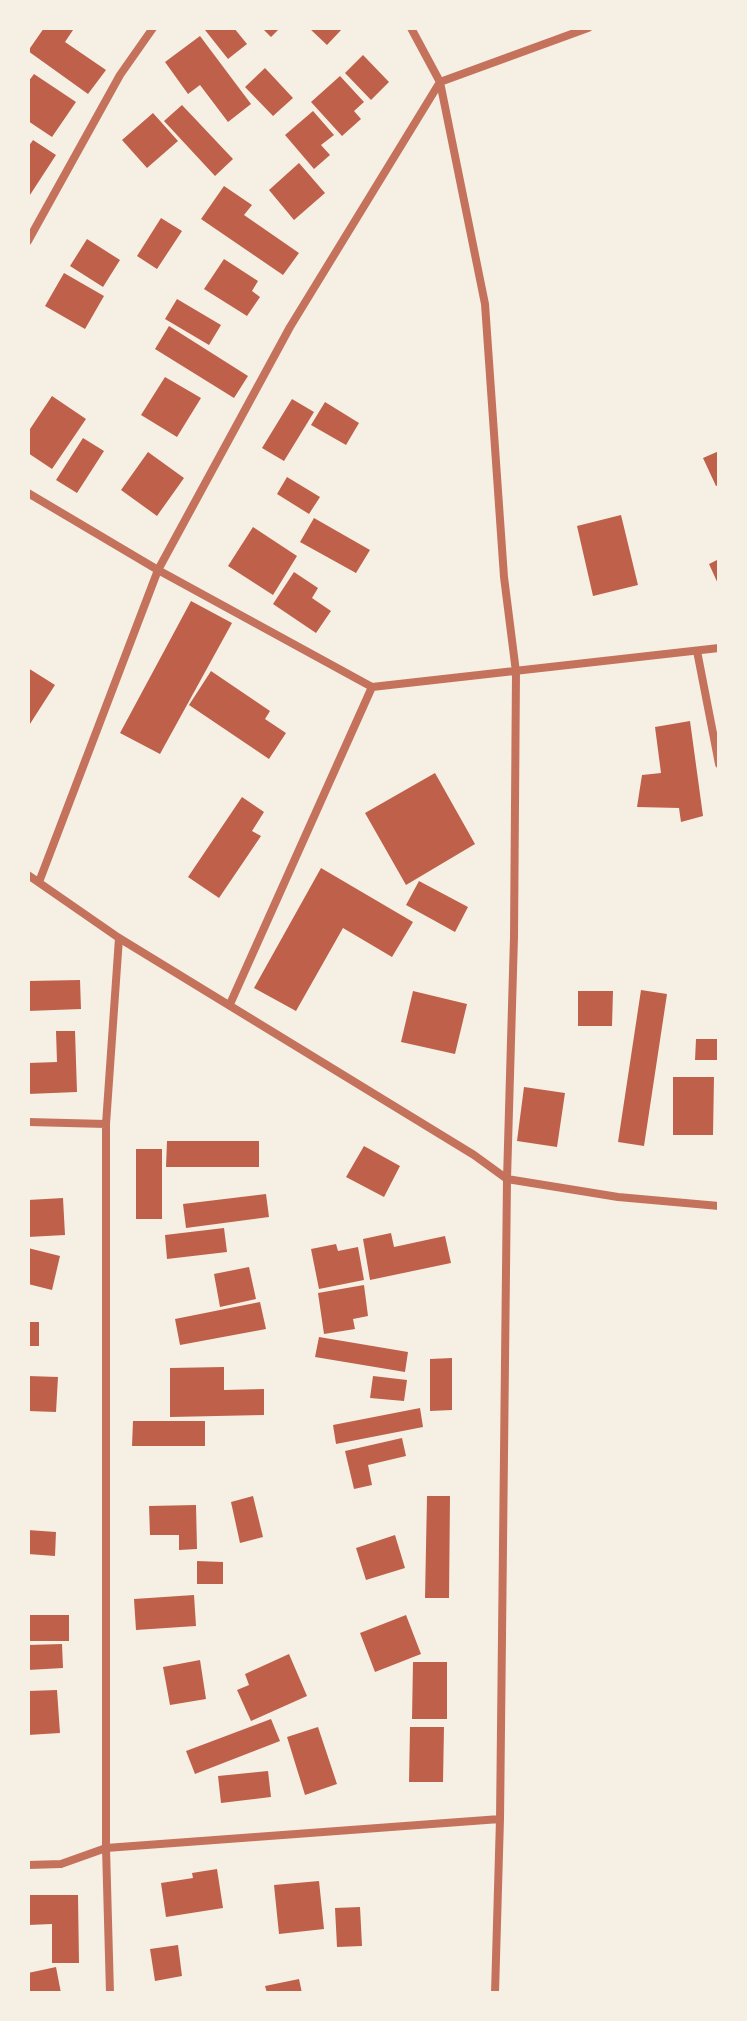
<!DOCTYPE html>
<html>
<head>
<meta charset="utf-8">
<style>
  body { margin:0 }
  #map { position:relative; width:747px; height:2021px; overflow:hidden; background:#f6efe4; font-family:"DejaVu Sans",sans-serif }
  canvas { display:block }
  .frame { position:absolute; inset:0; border:30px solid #f6efe4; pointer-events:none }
</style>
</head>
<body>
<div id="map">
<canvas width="747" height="2021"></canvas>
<div class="frame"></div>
</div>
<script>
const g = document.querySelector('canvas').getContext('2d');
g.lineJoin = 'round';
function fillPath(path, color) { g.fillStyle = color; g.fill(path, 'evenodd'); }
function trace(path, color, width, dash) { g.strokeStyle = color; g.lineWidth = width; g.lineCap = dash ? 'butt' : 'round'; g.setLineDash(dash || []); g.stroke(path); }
const building = new Path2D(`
  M 44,28 L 70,28 L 73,30 L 65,42 L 106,70 L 88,94 L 28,51 Z
  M 208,28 L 234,28 L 247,44 L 228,59 L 205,30 Z
  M 262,28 L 280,28 L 271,37 Z
  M 309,28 L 343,28 L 327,45 Z
  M 200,36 L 251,104 L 228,122 L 200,85 L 188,94 L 165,62 Z
  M 363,55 L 389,82 L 371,100 L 345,73 Z
  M 265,68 L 293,98 L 273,116 L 245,87 Z
  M 34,74 L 76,102 L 52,137 L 28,121 L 28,82 Z
  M 340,76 L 364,102 L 354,111 L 361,119 L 342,136 L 311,102 Z
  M 182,105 L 233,159 L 215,176 L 164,121 Z
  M 313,111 L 334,135 L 321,145 L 330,155 L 314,169 L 285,135 Z
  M 153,113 L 178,141 L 147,168 L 122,140 Z
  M 33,140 L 56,155 L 28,198 L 28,147 Z
  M 299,163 L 325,193 L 294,220 L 269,190 Z
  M 224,186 L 252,205 L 244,215 L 299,253 L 283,275 L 201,219 Z
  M 161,218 L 182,231 L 157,269 L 137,256 Z
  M 87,239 L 120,260 L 103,287 L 70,266 Z
  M 224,259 L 258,281 L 252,291 L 260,297 L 247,316 L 204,289 Z
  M 64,273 L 104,296 L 85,329 L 45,306 Z
  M 177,299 L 221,325 L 209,345 L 165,319 Z
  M 169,326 L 248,376 L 234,398 L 155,349 Z
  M 165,377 L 201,398 L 177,437 L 141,415 Z
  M 52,396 L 86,419 L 52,469 L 28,453 L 28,432 Z
  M 292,399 L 314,412 L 284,461 L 262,448 Z
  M 325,402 L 359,423 L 346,445 L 311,425 Z
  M 83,438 L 104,451 L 77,493 L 56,480 Z
  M 719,451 L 719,485 L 716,486 L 703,458 Z
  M 148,452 L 184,478 L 157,516 L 121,490 Z
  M 287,477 L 320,497 L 309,514 L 277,494 Z
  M 621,515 L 638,585 L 593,596 L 577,526 Z
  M 314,518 L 370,550 L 356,573 L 300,542 Z
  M 253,527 L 297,556 L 273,595 L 228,566 Z
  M 719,559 L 719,586 L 709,564 Z
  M 294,572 L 318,588 L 312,598 L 331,611 L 316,633 L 273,604 Z
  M 191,601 L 232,623 L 160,754 L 120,733 Z
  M 28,668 L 55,685 L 28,727 Z
  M 211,671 L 270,711 L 265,719 L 286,733 L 269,759 L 189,705 Z
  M 690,721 L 703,816 L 681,822 L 679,808 L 637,807 L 642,775 L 661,773 L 655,727 Z
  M 435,773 L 475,844 L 406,885 L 365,813 Z
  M 242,797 L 264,812 L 252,831 L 261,836 L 219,898 L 188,877 Z
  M 321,868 L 413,922 L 392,957 L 343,928 L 296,1011 L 254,988 Z
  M 419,881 L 468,907 L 455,932 L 406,905 Z
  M 80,980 L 81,1009 L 28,1011 L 28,981 Z
  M 641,990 L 667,994 L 644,1146 L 618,1142 Z
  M 413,991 L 467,1004 L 455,1054 L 401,1042 Z
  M 578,991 L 613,991 L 612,1026 L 578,1026 Z
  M 56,1031 L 75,1031 L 77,1092 L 28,1094 L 28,1063 L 57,1062 Z
  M 696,1039 L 719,1039 L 719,1060 L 695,1060 Z
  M 673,1077 L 714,1077 L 713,1135 L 673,1135 Z
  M 524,1087 L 565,1093 L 557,1147 L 517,1141 Z
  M 167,1141 L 259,1141 L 259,1167 L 166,1167 Z
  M 364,1146 L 400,1166 L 384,1197 L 346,1177 Z
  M 136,1149 L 162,1149 L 162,1219 L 136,1219 Z
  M 266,1194 L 269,1217 L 186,1228 L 183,1204 Z
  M 63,1198 L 65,1235 L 28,1237 L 28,1200 Z
  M 224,1228 L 227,1252 L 167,1259 L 165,1235 Z
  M 391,1233 L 394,1247 L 445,1236 L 451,1263 L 370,1280 L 363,1239 Z
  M 336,1244 L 338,1251 L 358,1247 L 364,1280 L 319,1289 L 311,1249 Z
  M 28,1248 L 60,1256 L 52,1290 L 28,1284 Z
  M 249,1267 L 256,1299 L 220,1307 L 214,1274 Z
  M 364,1285 L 368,1316 L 353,1319 L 355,1329 L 324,1334 L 318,1293 Z
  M 260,1302 L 266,1329 L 180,1345 L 175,1319 Z
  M 28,1322 L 39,1322 L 39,1346 L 28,1346 Z
  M 319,1337 L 408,1352 L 405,1372 L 315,1357 Z
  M 452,1358 L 452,1410 L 430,1411 L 430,1359 Z
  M 224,1367 L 224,1390 L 264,1389 L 264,1415 L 170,1417 L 170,1368 Z
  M 28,1376 L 58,1377 L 56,1412 L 28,1411 Z
  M 373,1376 L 407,1380 L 404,1401 L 370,1398 Z
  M 420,1408 L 423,1427 L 336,1444 L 333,1425 Z
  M 133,1421 L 205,1421 L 205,1446 L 132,1446 Z
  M 402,1438 L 406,1456 L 368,1465 L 372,1485 L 354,1489 L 345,1451 Z
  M 253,1496 L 263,1537 L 240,1543 L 231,1502 Z
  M 427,1496 L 450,1496 L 449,1598 L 425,1598 Z
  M 196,1505 L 197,1549 L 179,1550 L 179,1535 L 150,1535 L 149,1506 Z
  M 28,1530 L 56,1532 L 55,1556 L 28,1554 Z
  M 395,1535 L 405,1568 L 366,1580 L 356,1548 Z
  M 197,1561 L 223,1562 L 223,1584 L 197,1584 Z
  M 194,1595 L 196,1626 L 136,1630 L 134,1599 Z
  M 28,1615 L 69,1615 L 69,1641 L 28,1641 Z
  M 406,1615 L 421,1654 L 375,1672 L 360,1633 Z
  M 62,1644 L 63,1668 L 28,1670 L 28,1645 Z
  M 289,1654 L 307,1696 L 251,1721 L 237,1690 L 249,1685 L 245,1674 Z
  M 200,1660 L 206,1699 L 170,1705 L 163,1667 Z
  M 413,1662 L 447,1662 L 447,1719 L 412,1719 Z
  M 57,1690 L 60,1733 L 28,1735 L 28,1691 Z
  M 271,1719 L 280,1741 L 195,1774 L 186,1751 Z
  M 318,1727 L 337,1784 L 305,1795 L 287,1737 Z
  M 410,1727 L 444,1727 L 443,1782 L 409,1782 Z
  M 268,1771 L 271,1797 L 221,1803 L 218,1776 Z
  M 217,1869 L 223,1908 L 166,1917 L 161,1883 L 193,1878 L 192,1873 Z
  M 319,1881 L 324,1929 L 279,1934 L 274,1885 Z
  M 28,1895 L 78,1895 L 79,1963 L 52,1963 L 52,1924 L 28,1925 Z
  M 360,1907 L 362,1946 L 337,1947 L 335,1908 Z
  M 178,1945 L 182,1976 L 155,1981 L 150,1949 Z
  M 56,1967 L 61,1993 L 28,1993 L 28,1973 Z
  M 299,1979 L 302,1993 L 267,1993 L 265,1986 Z`);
const minor = new Path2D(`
  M 411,28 L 440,82 L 485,304 L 504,577 L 516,672 L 514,937 L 507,1179 L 618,1197 L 719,1206
  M 28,241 L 120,75 L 153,28
  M 28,493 L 158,570 L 372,687
  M 697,651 L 719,764
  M 28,875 L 119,938 L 474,1155 L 507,1179 L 500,1819 L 495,1993
  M 39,882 L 158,570 L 290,327 L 440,82 L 588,28
  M 230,1004 L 372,687 L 719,648
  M 28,1122 L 106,1124
  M 28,1865 L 61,1864 L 106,1848 L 500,1819
  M 110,1993 L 106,1848 L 106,1124 L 119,938`);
fillPath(building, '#bf614a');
trace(minor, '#c5725c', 8);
</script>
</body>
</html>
